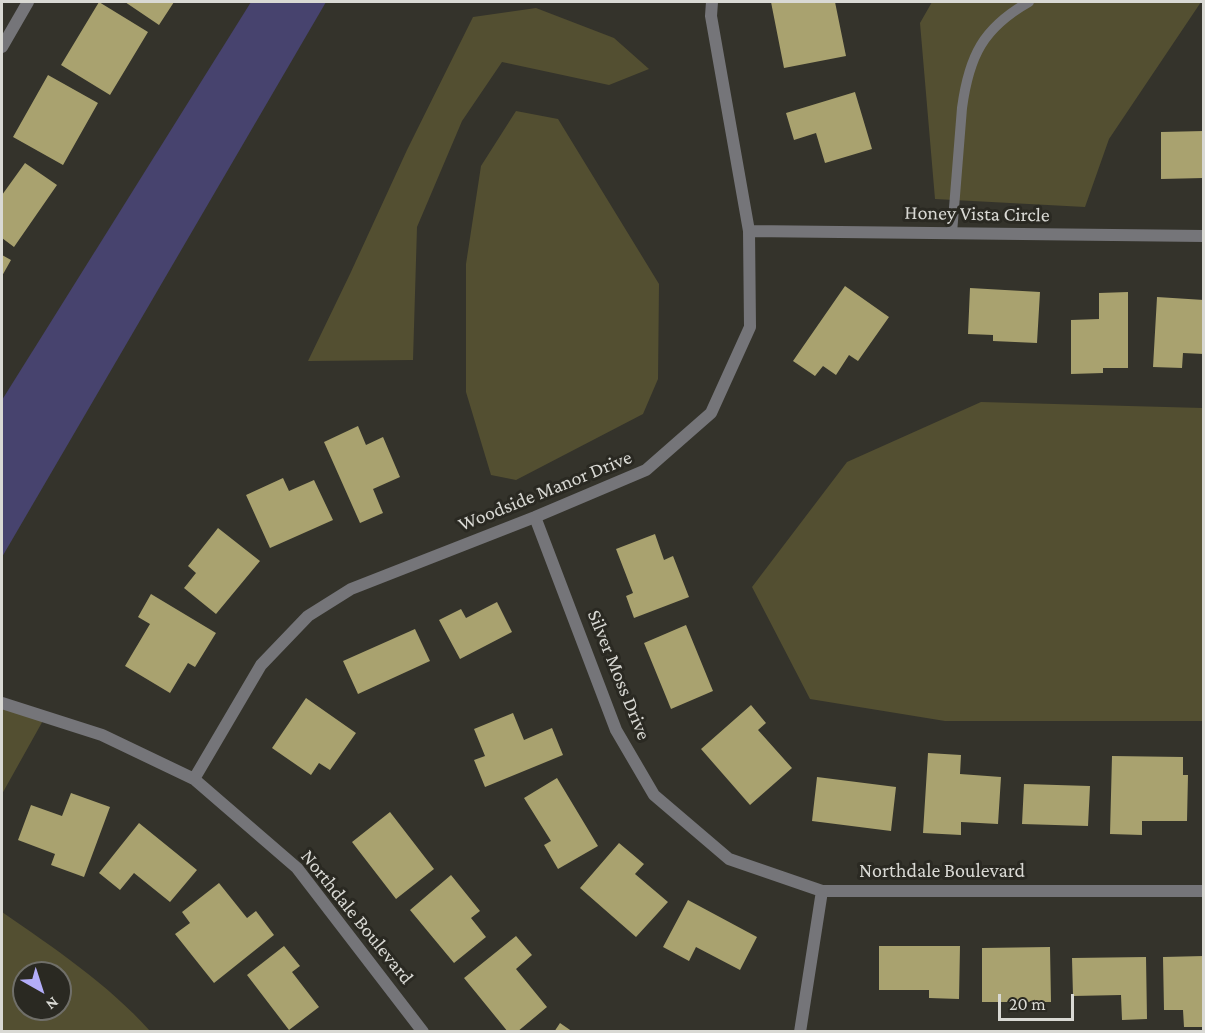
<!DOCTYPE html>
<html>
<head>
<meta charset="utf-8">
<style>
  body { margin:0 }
  #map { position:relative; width:1205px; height:1033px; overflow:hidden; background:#34332b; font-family:"Crimson Pro",serif }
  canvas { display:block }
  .frame { position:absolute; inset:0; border:3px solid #d9d9d4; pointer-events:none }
  .north { position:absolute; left:12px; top:961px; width:60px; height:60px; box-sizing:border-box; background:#2a2922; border:2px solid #706f69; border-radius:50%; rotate:141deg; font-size:16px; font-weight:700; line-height:24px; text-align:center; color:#d9d9d4 }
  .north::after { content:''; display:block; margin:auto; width:21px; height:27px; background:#b3adf9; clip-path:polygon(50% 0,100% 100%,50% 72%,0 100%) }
  .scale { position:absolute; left:998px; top:994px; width:76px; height:27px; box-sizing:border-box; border:3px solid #d9d9d4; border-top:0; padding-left:8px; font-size:18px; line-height:21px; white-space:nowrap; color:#d9d9d4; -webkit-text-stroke:4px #2a2922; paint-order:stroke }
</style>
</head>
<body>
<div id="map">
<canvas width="1205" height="1033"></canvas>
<div class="frame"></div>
<div class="north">N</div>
<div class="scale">20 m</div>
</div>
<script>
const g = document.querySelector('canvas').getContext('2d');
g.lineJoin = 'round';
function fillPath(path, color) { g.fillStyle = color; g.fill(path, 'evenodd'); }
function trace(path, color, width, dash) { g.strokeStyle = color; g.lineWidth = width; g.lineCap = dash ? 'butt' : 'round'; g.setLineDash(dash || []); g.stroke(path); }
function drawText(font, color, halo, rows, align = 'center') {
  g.font = font + ' "Crimson Pro",serif'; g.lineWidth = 6; g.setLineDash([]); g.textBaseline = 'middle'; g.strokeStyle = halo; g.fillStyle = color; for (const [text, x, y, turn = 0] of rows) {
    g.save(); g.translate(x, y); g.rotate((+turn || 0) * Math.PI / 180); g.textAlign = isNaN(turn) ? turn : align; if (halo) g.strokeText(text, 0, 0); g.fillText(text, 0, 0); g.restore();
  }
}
const green = new Path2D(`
  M 932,2 L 1201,2 L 1109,139 L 1085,207 L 935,199 L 920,23 Z
  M 536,8 L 614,38 L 649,69 L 609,85 L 502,62 L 462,121 L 417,227 L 413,360 L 308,361 L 350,274 L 407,150 L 473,17 Z
  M 516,111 L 558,119 L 659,284 L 658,379 L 643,414 L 516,480 L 491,475 L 466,392 L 466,264 L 481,166 Z
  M 981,402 L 1203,408 L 1203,721 L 945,721 L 810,699 L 752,587 L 847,462 Z
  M 2,703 L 45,717 L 2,794 Z
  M 2,912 C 54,948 108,984 150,1031 L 2,1031 ZM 24,973 L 60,973 L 60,1009 L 24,1009 Z`);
const water = new Path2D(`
  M 251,2 L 326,2 L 2,557 L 2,400 Z`);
const building = new Path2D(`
  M 99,2 L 148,32 L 110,95 L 61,65 Z
  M 125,2 L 174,2 L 159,25 Z
  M 771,2 L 835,2 L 846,56 L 784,68 Z
  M 48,75 L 98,103 L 63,165 L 13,137 Z
  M 855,92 L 872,149 L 825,163 L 816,133 L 794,140 L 786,113 Z
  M 1204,131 L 1204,178 L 1161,179 L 1161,132 Z
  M 25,163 L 57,185 L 14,247 L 2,238 L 2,195 Z
  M 2,255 L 11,260 L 2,276 Z
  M 845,286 L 889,317 L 858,361 L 849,355 L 836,375 L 823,366 L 815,376 L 793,361 Z
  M 970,288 L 1040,292 L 1037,343 L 993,341 L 993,335 L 968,334 Z
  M 1128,292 L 1128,368 L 1103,368 L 1103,373 L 1071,374 L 1071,320 L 1099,319 L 1099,293 Z
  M 1157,297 L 1204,300 L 1204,354 L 1183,353 L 1182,368 L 1153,367 Z
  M 358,426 L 366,445 L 383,437 L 400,477 L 373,489 L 383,513 L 360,523 L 324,442 Z
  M 283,478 L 289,491 L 314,480 L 333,520 L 270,548 L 246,495 Z
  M 218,528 L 260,561 L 216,614 L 184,588 L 196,573 L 188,566 Z
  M 655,534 L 664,560 L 673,556 L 689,597 L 634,618 L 626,596 L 633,593 L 616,549 Z
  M 151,594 L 216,633 L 195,667 L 188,663 L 170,693 L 125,666 L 150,624 L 138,617 Z
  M 497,602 L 512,632 L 460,659 L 439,620 L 461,609 L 466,618 Z
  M 686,625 L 713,691 L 671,709 L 644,643 Z
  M 415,629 L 430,661 L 358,694 L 343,661 Z
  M 306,698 L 356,733 L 330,770 L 319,763 L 311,775 L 272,748 Z
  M 751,705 L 766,723 L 758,730 L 792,768 L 750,805 L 701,749 Z
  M 513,713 L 524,740 L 552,728 L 563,755 L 485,787 L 474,760 L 485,756 L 474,729 Z
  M 928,753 L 961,755 L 960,774 L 1001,777 L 998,824 L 961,822 L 961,835 L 923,833 Z
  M 1112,756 L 1183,757 L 1183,775 L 1188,775 L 1187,821 L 1142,821 L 1142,835 L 1110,834 Z
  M 817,777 L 896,787 L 891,831 L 812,821 Z
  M 557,778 L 598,846 L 558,869 L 544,845 L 551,841 L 524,798 Z
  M 1024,784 L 1090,786 L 1088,826 L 1022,824 Z
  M 71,793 L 110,807 L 84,877 L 51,865 L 55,854 L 18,840 L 31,805 L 62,816 Z
  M 390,812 L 434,869 L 396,899 L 352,842 Z
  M 139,823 L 197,870 L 170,902 L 134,873 L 120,890 L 99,873 Z
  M 619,843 L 644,864 L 635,874 L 668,902 L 636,937 L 580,888 Z
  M 451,875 L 480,911 L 471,918 L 486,937 L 454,963 L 410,910 Z
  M 219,883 L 247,918 L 256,911 L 274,935 L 214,983 L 175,934 L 190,923 L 182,912 Z
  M 688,900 L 757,937 L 740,970 L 696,947 L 689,961 L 663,947 Z
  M 516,936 L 532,955 L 516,969 L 547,1007 L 517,1032 L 508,1032 L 464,978 Z
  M 284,946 L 300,966 L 292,972 L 319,1007 L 289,1030 L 247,975 Z
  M 879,946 L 960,946 L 959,999 L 929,998 L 929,990 L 879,990 Z
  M 1050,947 L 1051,1002 L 982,1002 L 982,948 Z
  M 1204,956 L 1204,1027 L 1184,1027 L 1183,1010 L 1164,1010 L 1163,957 Z
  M 1146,957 L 1147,1019 L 1122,1020 L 1121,995 L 1073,996 L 1072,958 Z
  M 560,1023 L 573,1032 L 554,1032 Z`);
const service = new Path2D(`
  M 952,233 L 962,108 C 969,56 983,28 1029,2`);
const minor = new Path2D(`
  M 2,47 L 28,2
  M 749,231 L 1204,236
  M 535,517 L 616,730 L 654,795 L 729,859 L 822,891 L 1204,891
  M 2,703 L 102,735 L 194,779 L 297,868 L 423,1032
  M 194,779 L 261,665 L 308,616 L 351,589 L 535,517 L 646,470 L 711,413 L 750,327 L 749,231 L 711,16 L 712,2
  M 800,1032 L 822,891`);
const streetNames = [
  ["Honey Vista Circle",977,214,1],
  ["Woodside Manor Drive",545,491,-22],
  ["Silver Moss Drive",619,675,68],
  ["Northdale Boulevard",942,871],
  ["Northdale Boulevard",357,917,51]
];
fillPath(green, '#534f31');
fillPath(water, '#47436e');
fillPath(building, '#a9a26f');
trace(service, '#757579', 10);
trace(minor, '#757579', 12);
drawText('20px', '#d9d9d4', '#2a2922', streetNames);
</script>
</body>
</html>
